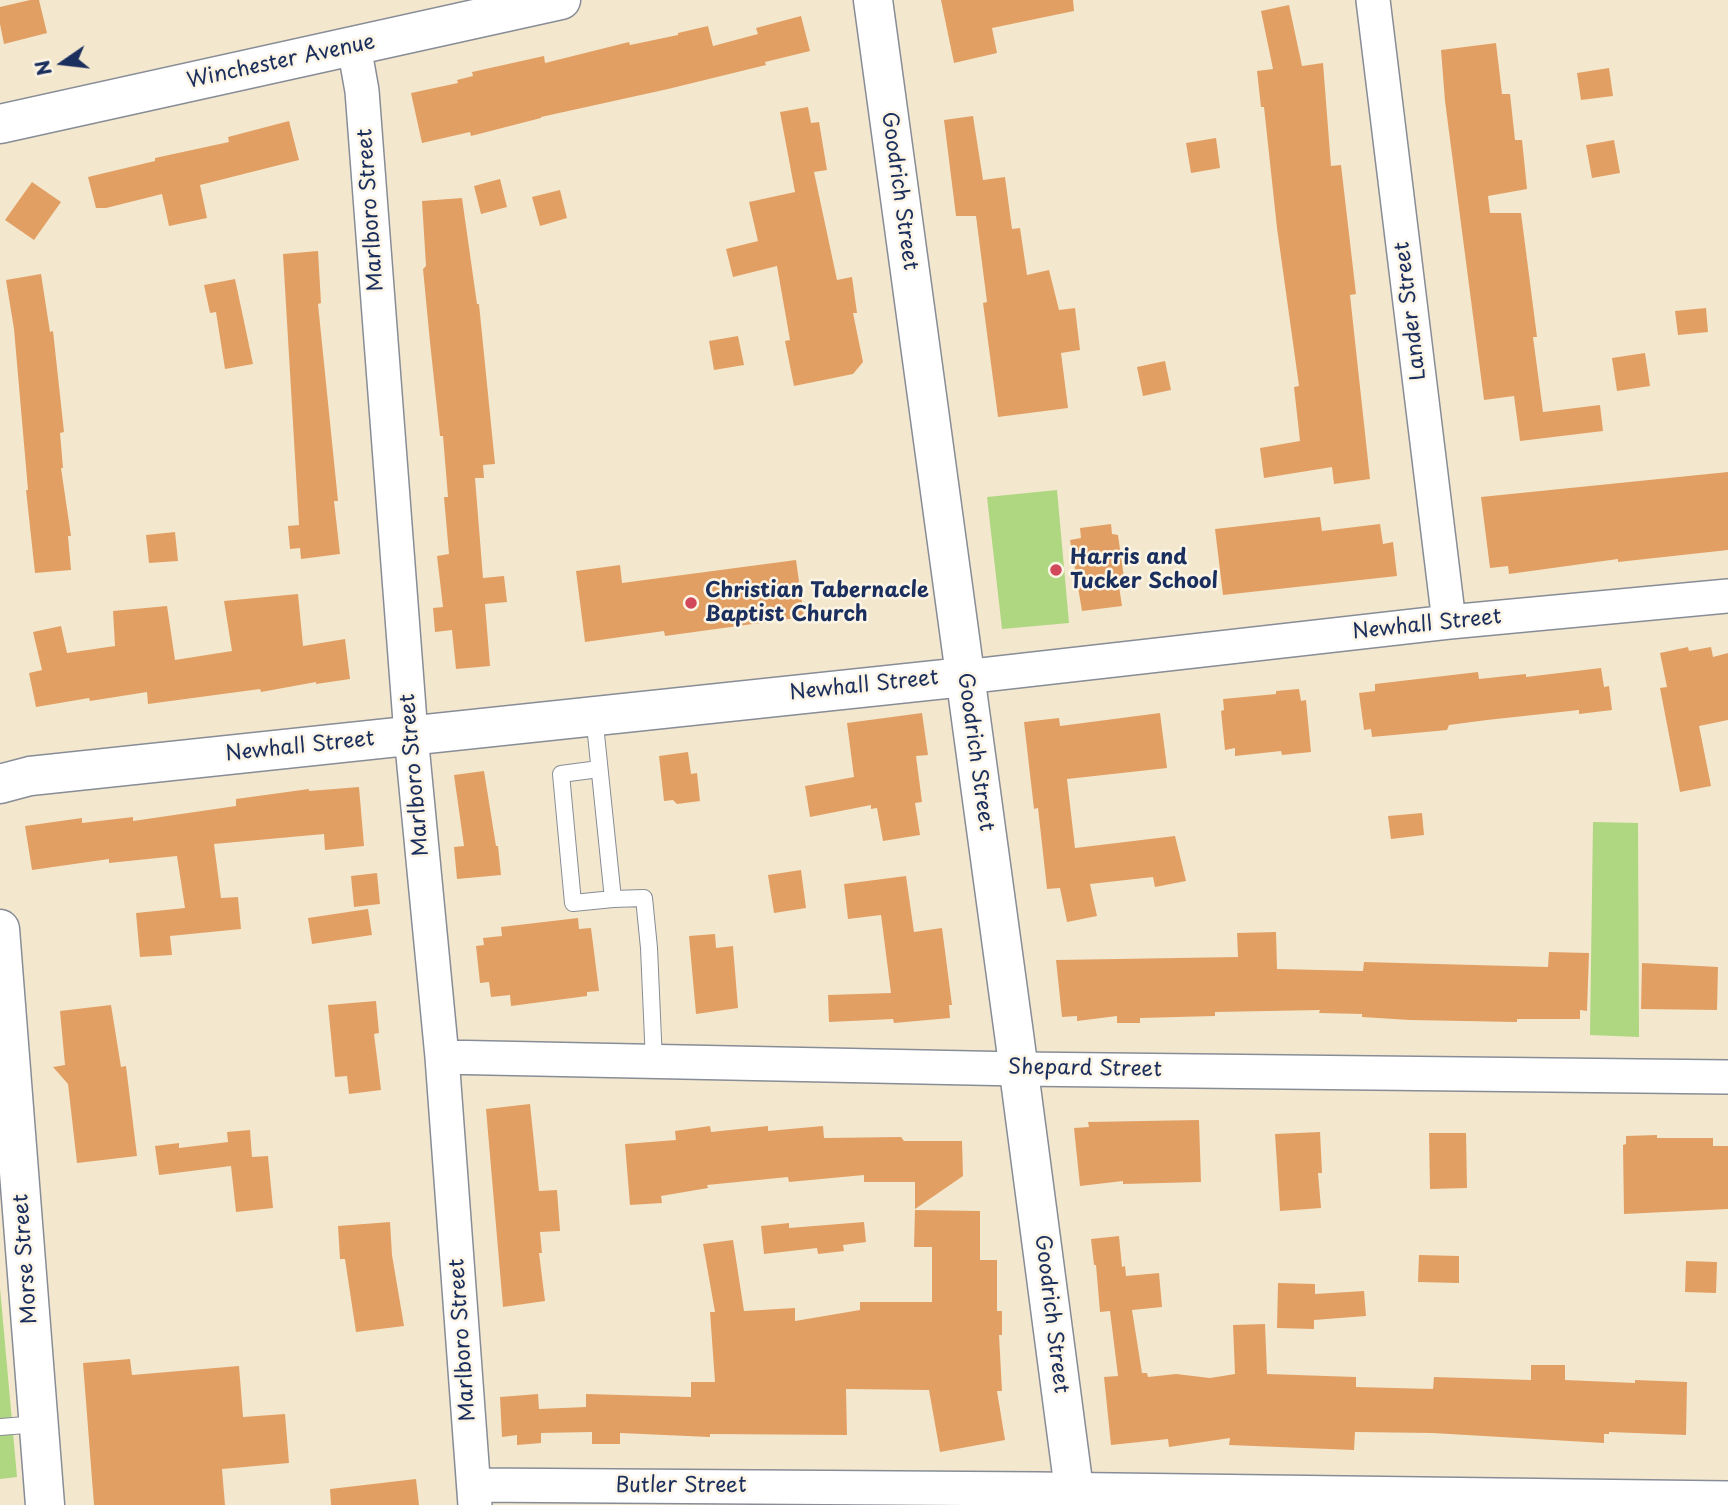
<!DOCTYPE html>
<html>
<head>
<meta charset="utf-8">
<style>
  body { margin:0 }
  #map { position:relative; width:1728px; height:1505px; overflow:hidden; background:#f3e8cd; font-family:"Playpen Sans",sans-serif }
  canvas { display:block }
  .north { position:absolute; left:28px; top:28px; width:70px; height:70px; -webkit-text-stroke:5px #fcf5e5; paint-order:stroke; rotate:256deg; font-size:19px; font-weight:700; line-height:28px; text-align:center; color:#1b2f5e }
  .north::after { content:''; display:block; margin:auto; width:24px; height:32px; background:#1b2f5e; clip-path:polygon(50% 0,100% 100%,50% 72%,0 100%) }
</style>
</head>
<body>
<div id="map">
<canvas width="1728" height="1505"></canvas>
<div class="north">N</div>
</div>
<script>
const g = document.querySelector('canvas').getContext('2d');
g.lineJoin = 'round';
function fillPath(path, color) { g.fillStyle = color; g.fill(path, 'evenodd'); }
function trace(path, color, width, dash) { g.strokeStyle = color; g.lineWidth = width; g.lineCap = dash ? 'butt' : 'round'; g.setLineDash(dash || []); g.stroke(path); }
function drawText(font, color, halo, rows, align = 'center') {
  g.font = font + ' "Playpen Sans",sans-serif'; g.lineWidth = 5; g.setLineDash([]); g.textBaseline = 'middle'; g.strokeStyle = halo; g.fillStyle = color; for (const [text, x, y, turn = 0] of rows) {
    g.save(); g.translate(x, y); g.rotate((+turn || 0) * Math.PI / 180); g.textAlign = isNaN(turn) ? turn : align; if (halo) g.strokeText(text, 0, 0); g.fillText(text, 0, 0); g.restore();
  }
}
const green = new Path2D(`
  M 1057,490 L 1069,623 L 1002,629 L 987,497 Z
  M 1593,822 L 1638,823 L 1639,1037 L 1590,1035 Z
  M 0,1288 L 17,1477 L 0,1479 Z`);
const building = new Path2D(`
  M 30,0 L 39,0 L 47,33 L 4,44 L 0,24 L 0,7 Z
  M 941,0 L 1073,0 L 1074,11 L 992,28 L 997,53 L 954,63 Z
  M 1289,5 L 1302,66 L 1323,63 L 1331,166 L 1341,165 L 1356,294 L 1350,295 L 1370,479 L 1334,484 L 1332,467 L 1264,478 L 1260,448 L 1300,441 L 1294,387 L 1299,386 L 1277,228 L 1264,107 L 1261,107 L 1257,71 L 1273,69 L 1261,11 Z
  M 801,16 L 810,51 L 765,62 L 766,65 L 668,89 L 541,117 L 541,118 L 471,136 L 470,132 L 422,143 L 411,93 L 458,83 L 457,80 L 473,76 L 472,72 L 544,56 L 545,63 L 629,42 L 630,45 L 678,35 L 678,33 L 708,26 L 713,46 L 758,34 L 756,28 Z
  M 1496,43 L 1502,94 L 1510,94 L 1515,140 L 1522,140 L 1527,189 L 1488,196 L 1490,213 L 1521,213 L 1537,337 L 1533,337 L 1543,412 L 1600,405 L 1603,431 L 1520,441 L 1514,396 L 1484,400 L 1445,101 L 1441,50 Z
  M 1609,68 L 1613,96 L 1581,100 L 1577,73 Z
  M 808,107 L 811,123 L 819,122 L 827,170 L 814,172 L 837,280 L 852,277 L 857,313 L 853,313 L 863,362 L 853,374 L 794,386 L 785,341 L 790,340 L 777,266 L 733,277 L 726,249 L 758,241 L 749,202 L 795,192 L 780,112 Z
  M 973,116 L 983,180 L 1005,177 L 1012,229 L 1020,228 L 1027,275 L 1049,270 L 1059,310 L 1075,308 L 1080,350 L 1061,353 L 1068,408 L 998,417 L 983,303 L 987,302 L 976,216 L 956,216 L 944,120 Z
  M 289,121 L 299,160 L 200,185 L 207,218 L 169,226 L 162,194 L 106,208 L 96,208 L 88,177 L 155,161 L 155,158 L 229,142 L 228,137 Z
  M 1216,138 L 1220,168 L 1191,173 L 1186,143 Z
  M 1614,140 L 1620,173 L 1592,178 L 1586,145 Z
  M 500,179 L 507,207 L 481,214 L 474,186 Z
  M 32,182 L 61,202 L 34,240 L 5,220 Z
  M 560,190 L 567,218 L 540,226 L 532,197 Z
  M 462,198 L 477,304 L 479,304 L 495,464 L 483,465 L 484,478 L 475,478 L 483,578 L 504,576 L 507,602 L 485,604 L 490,666 L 456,669 L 452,630 L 435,632 L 433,608 L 443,607 L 437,556 L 449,554 L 444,497 L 448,497 L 443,436 L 440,436 L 430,342 L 423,269 L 426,266 L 422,201 Z
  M 318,251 L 321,303 L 318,304 L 338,501 L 334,501 L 340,554 L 301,559 L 300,548 L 290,549 L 288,526 L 299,525 L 283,254 Z
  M 41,274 L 50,332 L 53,331 L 64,432 L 60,433 L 63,468 L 61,468 L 71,536 L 68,536 L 71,570 L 35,573 L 26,490 L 28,490 L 14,329 L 6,280 Z
  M 235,279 L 253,364 L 225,369 L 216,312 L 210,313 L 204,285 Z
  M 1706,308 L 1708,332 L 1678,335 L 1675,311 Z
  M 738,336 L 744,365 L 714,370 L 709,341 Z
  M 1645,353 L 1650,386 L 1617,391 L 1612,358 Z
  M 1165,361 L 1171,390 L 1143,396 L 1137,367 Z
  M 1728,472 L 1728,550 L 1618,562 L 1618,559 L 1509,574 L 1508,566 L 1490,568 L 1481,497 Z
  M 1320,517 L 1322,531 L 1380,524 L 1383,544 L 1393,542 L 1397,576 L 1223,595 L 1215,529 Z
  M 1111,524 L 1112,534 L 1118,535 L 1125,585 L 1119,586 L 1122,606 L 1082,611 L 1070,540 L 1081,538 L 1080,528 Z
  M 175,532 L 178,561 L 149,563 L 146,535 Z
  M 796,560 L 804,617 L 665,636 L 664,631 L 585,642 L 576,571 L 620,565 L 622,583 Z
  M 298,594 L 303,646 L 345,639 L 350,679 L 316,684 L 316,682 L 261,692 L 260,689 L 148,704 L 147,692 L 90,701 L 89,698 L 36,707 L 29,673 L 42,670 L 33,632 L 61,626 L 67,653 L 115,646 L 113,611 L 167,606 L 175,660 L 232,651 L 224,601 Z
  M 1688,647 L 1689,651 L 1711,647 L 1713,657 L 1728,653 L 1728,720 L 1699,726 L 1711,786 L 1680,792 L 1660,688 L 1667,687 L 1660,653 Z
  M 1601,668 L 1604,687 L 1609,686 L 1612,710 L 1579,714 L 1579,710 L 1487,720 L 1449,725 L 1447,730 L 1372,737 L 1371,729 L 1364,730 L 1359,693 L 1375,691 L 1375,684 L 1478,672 L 1479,679 L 1526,674 L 1526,677 Z
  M 1299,689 L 1301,701 L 1306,700 L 1311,752 L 1282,755 L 1281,751 L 1235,756 L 1235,748 L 1225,750 L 1221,711 L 1224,710 L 1223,699 L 1276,694 L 1276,691 Z
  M 922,713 L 928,755 L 916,756 L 922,802 L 915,803 L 920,835 L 883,841 L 877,808 L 871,809 L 871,805 L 810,817 L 805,786 L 854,777 L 847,723 Z
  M 1160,713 L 1167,768 L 1067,779 L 1075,848 L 1175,836 L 1186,881 L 1155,887 L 1153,877 L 1090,884 L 1097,916 L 1067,922 L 1060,888 L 1047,889 L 1038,808 L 1034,809 L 1024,722 L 1059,718 L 1060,726 Z
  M 688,752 L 691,774 L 697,773 L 700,801 L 677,804 L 673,800 L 664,801 L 659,756 Z
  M 484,771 L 496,846 L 498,846 L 501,875 L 457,879 L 454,847 L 464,846 L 454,775 Z
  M 359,787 L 364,846 L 325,850 L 324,834 L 214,844 L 221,898 L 238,897 L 241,929 L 170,936 L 172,955 L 140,957 L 136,913 L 185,908 L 177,856 L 109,863 L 109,859 L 32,870 L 25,826 L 82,818 L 82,823 L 133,817 L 133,821 L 236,806 L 236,799 L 309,789 L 309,791 Z
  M 1422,813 L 1424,835 L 1391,839 L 1388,816 Z
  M 801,870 L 806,908 L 774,913 L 768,875 Z
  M 377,873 L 380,904 L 354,907 L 351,876 Z
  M 906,876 L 914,932 L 942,928 L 952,1005 L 949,1005 L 950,1018 L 894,1023 L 893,1019 L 829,1022 L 828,995 L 891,993 L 881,915 L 848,919 L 844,884 Z
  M 368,909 L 372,935 L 312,944 L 308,918 Z
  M 578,918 L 579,929 L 591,928 L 599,991 L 587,992 L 587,996 L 511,1006 L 510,995 L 491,997 L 489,982 L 480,983 L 476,946 L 484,945 L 483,938 L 502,936 L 501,927 Z
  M 1276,932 L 1277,969 L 1363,971 L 1364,962 L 1548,967 L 1549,952 L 1589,953 L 1587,1011 L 1580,1010 L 1580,1019 L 1517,1019 L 1517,1022 L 1410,1020 L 1362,1017 L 1362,1014 L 1319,1013 L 1320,1010 L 1215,1012 L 1215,1016 L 1140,1018 L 1140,1023 L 1117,1023 L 1117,1016 L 1077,1021 L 1077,1016 L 1062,1017 L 1056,960 L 1238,957 L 1237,933 Z
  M 715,934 L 716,948 L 733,946 L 738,1008 L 696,1014 L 689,936 Z
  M 1642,963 L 1718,967 L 1717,1010 L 1641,1009 Z
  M 376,1001 L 379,1033 L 374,1034 L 381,1090 L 349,1094 L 347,1076 L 335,1077 L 328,1005 Z
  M 111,1005 L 121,1067 L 126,1066 L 137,1156 L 77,1163 L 68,1084 L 53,1067 L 65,1065 L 60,1011 Z
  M 530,1104 L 539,1191 L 557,1190 L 560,1231 L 540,1232 L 542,1253 L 539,1253 L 545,1301 L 503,1307 L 486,1109 Z
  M 1199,1120 L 1201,1182 L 1123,1184 L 1123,1181 L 1080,1186 L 1074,1128 L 1089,1127 L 1088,1122 Z
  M 710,1126 L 711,1132 L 768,1126 L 768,1131 L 823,1126 L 824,1138 L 901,1137 L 904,1141 L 962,1141 L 963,1176 L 915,1209 L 915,1182 L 864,1182 L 864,1175 L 789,1182 L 788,1177 L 707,1185 L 708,1188 L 661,1196 L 662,1203 L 630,1205 L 625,1144 L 676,1140 L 675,1131 Z
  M 250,1130 L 252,1157 L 268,1156 L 273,1208 L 236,1212 L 231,1166 L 159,1175 L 155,1146 L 179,1143 L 179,1148 L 228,1142 L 227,1132 Z
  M 1320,1132 L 1322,1173 L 1318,1173 L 1321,1208 L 1280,1211 L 1275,1134 Z
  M 1429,1133 L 1466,1133 L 1467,1188 L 1430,1189 Z
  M 1657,1135 L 1657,1138 L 1713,1138 L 1713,1146 L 1728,1146 L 1728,1209 L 1624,1214 L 1623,1145 L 1626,1144 L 1626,1136 Z
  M 915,1210 L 980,1211 L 980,1260 L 997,1260 L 997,1311 L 1002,1311 L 1002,1335 L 999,1335 L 1002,1391 L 997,1391 L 1005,1440 L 940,1452 L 929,1390 L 846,1389 L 847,1435 L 710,1434 L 710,1437 L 620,1433 L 620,1444 L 592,1444 L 592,1432 L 541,1433 L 541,1443 L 517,1445 L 517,1435 L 502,1437 L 500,1397 L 538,1394 L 539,1409 L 586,1407 L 586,1394 L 691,1397 L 691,1382 L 715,1382 L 710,1312 L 715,1312 L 703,1244 L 733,1240 L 744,1311 L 795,1308 L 795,1321 L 860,1310 L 860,1302 L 932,1302 L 932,1247 L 914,1247 Z
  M 390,1222 L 392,1255 L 404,1326 L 356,1332 L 345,1259 L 340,1259 L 338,1226 Z
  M 864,1222 L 866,1242 L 843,1245 L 844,1251 L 818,1254 L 817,1248 L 764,1254 L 761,1226 L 789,1223 L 789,1228 Z
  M 1119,1236 L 1122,1267 L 1125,1266 L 1126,1276 L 1159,1273 L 1162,1307 L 1132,1310 L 1142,1373 L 1147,1373 L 1148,1377 L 1176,1374 L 1210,1378 L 1235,1374 L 1233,1325 L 1265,1324 L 1267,1374 L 1356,1377 L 1356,1387 L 1433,1389 L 1434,1377 L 1531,1380 L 1531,1365 L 1565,1365 L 1565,1380 L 1635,1383 L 1635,1380 L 1687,1382 L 1686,1435 L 1609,1432 L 1609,1434 L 1604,1434 L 1604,1443 L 1432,1433 L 1355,1432 L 1354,1450 L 1229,1445 L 1230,1438 L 1169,1447 L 1168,1439 L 1111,1445 L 1104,1377 L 1118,1376 L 1110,1311 L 1100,1312 L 1096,1265 L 1094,1265 L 1091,1239 Z
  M 1419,1255 L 1459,1256 L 1459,1283 L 1418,1282 Z
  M 1686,1261 L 1717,1262 L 1716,1293 L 1685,1292 Z
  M 1278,1283 L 1315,1284 L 1315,1294 L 1364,1291 L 1366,1316 L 1314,1320 L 1314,1329 L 1277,1328 Z
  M 130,1359 L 132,1375 L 239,1366 L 243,1417 L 285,1414 L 289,1463 L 222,1469 L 225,1505 L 94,1505 L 83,1363 Z
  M 416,1479 L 419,1505 L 331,1505 L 330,1489 Z`);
const lane = new Path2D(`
  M 594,715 L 613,899 L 644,898 L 649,948 L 654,1062
  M 599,769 L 561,774 L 573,903 L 613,899
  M 0,1427 L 38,1424`);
const street = new Path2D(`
  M 1373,0 L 1449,622
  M 354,46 L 362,91 L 411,735 L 442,1057 L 475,1505
  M 964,677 L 1449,622 L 1728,596
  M 442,1057 L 1019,1069 L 1728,1077
  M 474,1485 L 1037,1489 L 1728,1498`);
const secondary = new Path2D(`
  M 873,0 L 1014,1034 L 1076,1505
  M 0,124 L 561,0
  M 0,784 L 30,776 L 964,677
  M 0,929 L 45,1505`);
const markers = [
  [1056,570,7,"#d1495b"],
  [691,603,7,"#d1495b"]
];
const streetNames = [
  ["Winchester Avenue",281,62,-12],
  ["Goodrich Street",899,191,82],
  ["Marlboro Street",371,210,-94],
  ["Lander Street",1411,311,-97],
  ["Newhall Street",1427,625,-6],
  ["Newhall Street",864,686,-6],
  ["Newhall Street",300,747,-6],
  ["Goodrich Street",975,752,82],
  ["Marlboro Street",415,775,-95],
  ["Shepard Street",1085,1069,1],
  ["Morse Street",26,1259,-94],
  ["Goodrich Street",1051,1314,83],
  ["Marlboro Street",463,1340,-94],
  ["Butler Street",681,1486]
];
const poiNames = [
  ["Harris and",1070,558],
  ["Tucker School",1070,582],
  ["Christian Tabernacle",705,591],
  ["Baptist Church",705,615]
];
fillPath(green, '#afd681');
fillPath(building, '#e29f64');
trace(lane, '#878c96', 18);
trace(street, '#878c96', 36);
trace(secondary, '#878c96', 41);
trace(lane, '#fff', 16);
trace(street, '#fff', 33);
trace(secondary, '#fff', 38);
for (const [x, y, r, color] of markers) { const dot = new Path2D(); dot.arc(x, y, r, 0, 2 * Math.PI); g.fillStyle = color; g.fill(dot); trace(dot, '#fcf5e5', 2.5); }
drawText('21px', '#1b2f5e', '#fcf5e5', streetNames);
drawText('bold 21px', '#1b2f5e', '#fcf5e5', poiNames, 'left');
</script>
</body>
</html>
